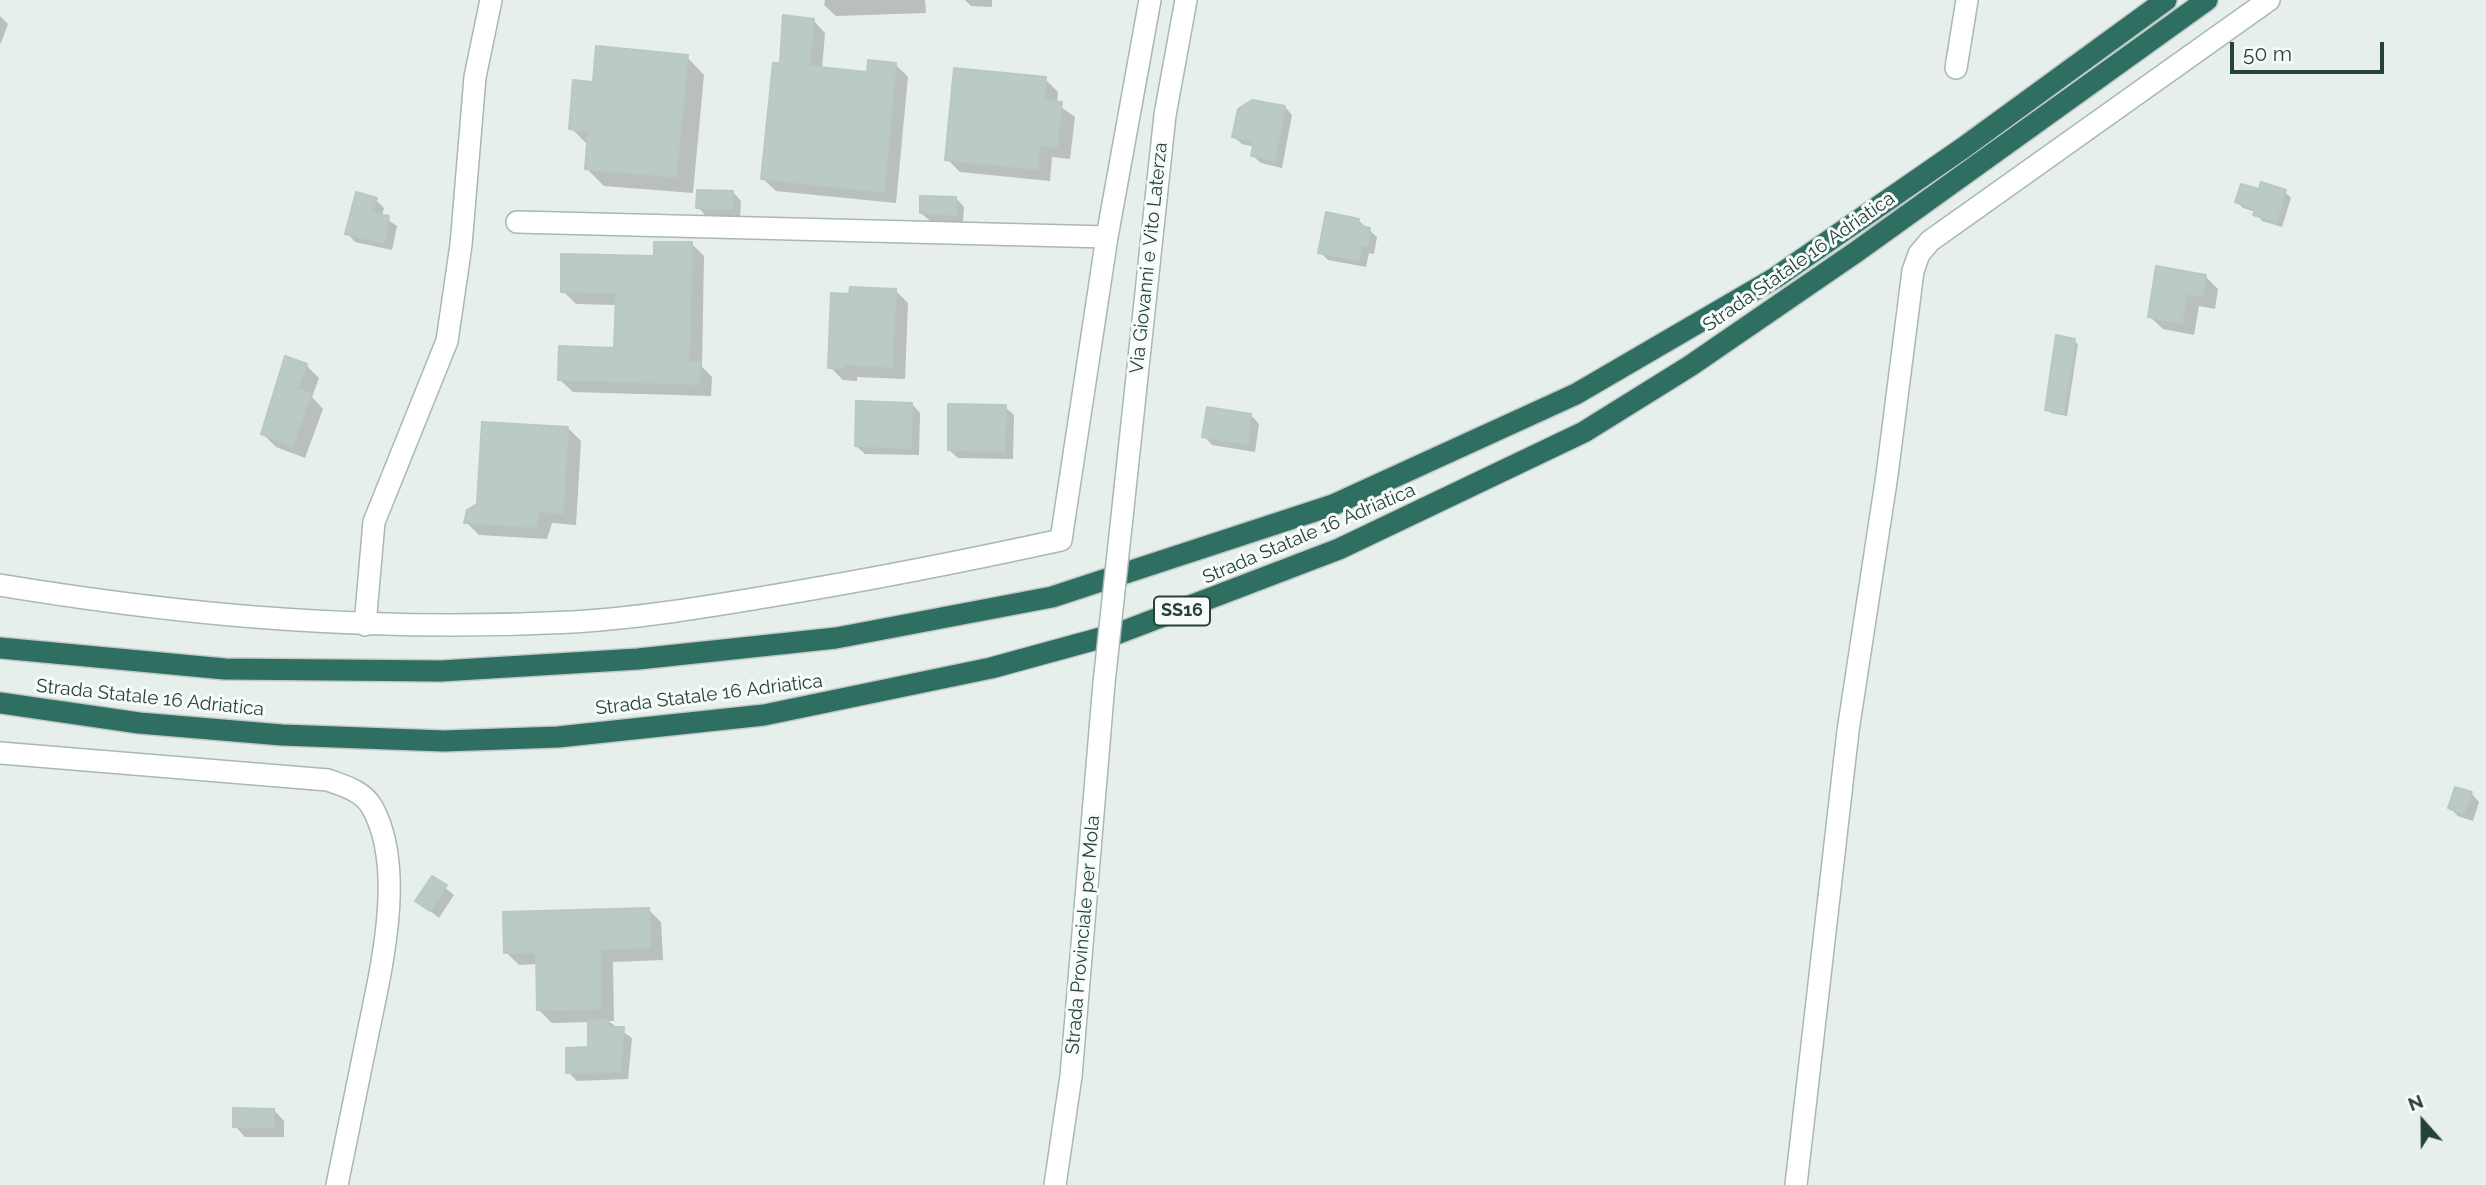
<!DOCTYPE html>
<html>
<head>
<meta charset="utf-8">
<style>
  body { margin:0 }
  #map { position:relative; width:2486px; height:1185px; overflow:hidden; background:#e6efeb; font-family:Raleway,sans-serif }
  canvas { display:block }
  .north { position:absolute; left:2388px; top:1087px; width:70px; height:70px; -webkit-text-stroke:5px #f7fbf9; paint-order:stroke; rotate:339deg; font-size:19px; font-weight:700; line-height:28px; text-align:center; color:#24423a }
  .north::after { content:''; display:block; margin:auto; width:24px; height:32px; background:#24423a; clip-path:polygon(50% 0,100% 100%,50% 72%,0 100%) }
  .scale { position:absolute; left:2230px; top:42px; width:154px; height:32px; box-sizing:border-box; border:4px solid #24423a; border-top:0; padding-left:9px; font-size:21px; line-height:24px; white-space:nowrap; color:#24423a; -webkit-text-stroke:5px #f7fbf9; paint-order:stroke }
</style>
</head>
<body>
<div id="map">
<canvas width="2486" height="1185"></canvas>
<div class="north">N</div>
<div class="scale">50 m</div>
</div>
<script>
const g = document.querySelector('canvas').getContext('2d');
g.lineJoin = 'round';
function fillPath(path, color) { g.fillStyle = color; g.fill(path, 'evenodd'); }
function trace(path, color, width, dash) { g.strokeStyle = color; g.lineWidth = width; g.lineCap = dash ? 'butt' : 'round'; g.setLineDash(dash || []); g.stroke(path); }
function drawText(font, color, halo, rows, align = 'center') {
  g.font = font + ' Raleway,sans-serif'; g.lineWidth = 6; g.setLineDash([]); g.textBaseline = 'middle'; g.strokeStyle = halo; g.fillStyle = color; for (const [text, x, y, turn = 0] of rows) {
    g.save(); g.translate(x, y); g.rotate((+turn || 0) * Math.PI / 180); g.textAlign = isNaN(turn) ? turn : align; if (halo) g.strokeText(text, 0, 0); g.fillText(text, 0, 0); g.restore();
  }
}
const shadow = new Path2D(`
  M 825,0 L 925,0 L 926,13 L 836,16 L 824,5 Z
  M 965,0 L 992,0 L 992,7 L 971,6 Z
  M 0,16 L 8,24 L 1,43 L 0,43 Z
  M 813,20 L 825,33 L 822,69 L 869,74 L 895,64 L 908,77 L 896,203 L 776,191 L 763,179 L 781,65 Z
  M 687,57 L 704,75 L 693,193 L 604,186 L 586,168 L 589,146 L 571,128 L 594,84 Z
  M 1045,79 L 1058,92 L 1057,104 L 1075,117 L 1070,159 L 1052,157 L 1050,181 L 960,172 L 947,159 Z
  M 1285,107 L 1292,115 L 1282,168 L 1261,163 L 1253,156 L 1255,147 L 1242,144 L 1234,137 Z
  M 733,192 L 741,201 L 740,217 L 706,216 L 698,207 Z
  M 2260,192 L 2285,192 L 2291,198 L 2282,227 L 2262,221 L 2256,212 L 2243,208 L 2237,202 Z
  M 956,198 L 964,207 L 963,223 L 930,221 L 921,213 Z
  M 376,200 L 384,208 L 382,216 L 397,226 L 392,250 L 355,242 L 347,233 Z
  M 1358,220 L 1377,237 L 1374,254 L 1369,253 L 1366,267 L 1328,260 L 1320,252 Z
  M 691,243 L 704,256 L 702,367 L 712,377 L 711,396 L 573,392 L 559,379 L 615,350 L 617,305 L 576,304 L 563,291 Z
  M 2205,276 L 2218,289 L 2215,309 L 2199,306 L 2194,335 L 2163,329 L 2149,316 Z
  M 895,290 L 908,303 L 905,379 L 857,377 L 857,381 L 843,380 L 830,367 L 851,295 Z
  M 2074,341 L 2078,344 L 2067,416 L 2051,413 L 2047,409 Z
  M 306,365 L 319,378 L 312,397 L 323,409 L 305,458 L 276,447 L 263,434 Z
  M 912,404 L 920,413 L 919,455 L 865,454 L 856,446 Z
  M 1005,407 L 1014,415 L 1013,459 L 958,458 L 949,450 Z
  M 1251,415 L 1259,424 L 1255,452 L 1212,445 L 1204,436 Z
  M 568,428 L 581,441 L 576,525 L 552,523 L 547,539 L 479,535 L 466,522 L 479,505 Z
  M 2471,793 L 2479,802 L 2473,821 L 2458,816 L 2450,808 Z
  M 433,878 L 454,895 L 439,918 L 418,901 Z
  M 648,909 L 661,922 L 663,960 L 613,962 L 614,1021 L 608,1021 L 632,1038 L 628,1079 L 577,1081 L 568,1072 L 590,1049 L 589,1022 L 552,1023 L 539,1010 L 538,964 L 519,965 L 506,952 Z
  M 274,1110 L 284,1121 L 284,1137 L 245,1137 L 235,1126 Z`);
const building = new Path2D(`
  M 783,15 L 814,19 L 809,66 L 867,72 L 868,60 L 896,63 L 884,192 L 761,179 L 773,63 L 780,63 Z
  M 596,46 L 688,55 L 676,177 L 585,169 L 588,131 L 569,129 L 573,80 L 593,82 Z
  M 954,68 L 1046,77 L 1044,100 L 1062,102 L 1057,147 L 1040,145 L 1037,169 L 945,160 Z
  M 1252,100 L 1285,106 L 1275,161 L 1251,156 L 1254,142 L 1232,137 L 1238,109 Z
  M 2261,182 L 2286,190 L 2276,222 L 2253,215 L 2255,209 L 2235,202 L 2241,184 L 2259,189 Z
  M 697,190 L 733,191 L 732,209 L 696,208 Z
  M 356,192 L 377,198 L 372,213 L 389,216 L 384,243 L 345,234 Z
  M 920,196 L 956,197 L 956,215 L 920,213 Z
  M 1326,212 L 1359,219 L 1358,225 L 1370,228 L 1367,246 L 1361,246 L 1359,260 L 1318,253 Z
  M 654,242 L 692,242 L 689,362 L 700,362 L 699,384 L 558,380 L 559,346 L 614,348 L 616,293 L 561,292 L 561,254 L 654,256 Z
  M 2156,266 L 2206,275 L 2202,296 L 2186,294 L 2182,323 L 2148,317 Z
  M 850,287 L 896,289 L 892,367 L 845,365 L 844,368 L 828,368 L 831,293 L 849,294 Z
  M 2056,335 L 2075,339 L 2064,413 L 2045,410 Z
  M 285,356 L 307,364 L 297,389 L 311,394 L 292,446 L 261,434 Z
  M 856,401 L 912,403 L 911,448 L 855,446 Z
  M 948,404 L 1006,405 L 1005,451 L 948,450 Z
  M 1207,407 L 1251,414 L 1247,444 L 1202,437 Z
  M 482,422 L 568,427 L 563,513 L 539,511 L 535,527 L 464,523 L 467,510 L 477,504 Z
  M 2455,787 L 2472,792 L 2464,814 L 2448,808 Z
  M 432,876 L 447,885 L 430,911 L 415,901 Z
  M 649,908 L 650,948 L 601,949 L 601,1009 L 537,1010 L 536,952 L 504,953 L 503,912 Z
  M 608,1019 L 608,1027 L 624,1027 L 620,1071 L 566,1073 L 566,1048 L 588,1047 L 588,1020 Z
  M 233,1108 L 274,1109 L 274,1127 L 233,1127 Z`);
const minor = new Path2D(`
  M 1956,68 L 1967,0
  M 517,222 L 1107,237
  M 1122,517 L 1165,115 L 1186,0
  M 0,585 C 193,617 378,632 573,622 C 639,618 706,607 771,596 C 868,580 965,561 1061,540 L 1107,237 L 1150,0
  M 365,625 L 374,522 L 447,341 L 461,245 L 475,77 L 491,0
  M 0,753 L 328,780 C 344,786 363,791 372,807 C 407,869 380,973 367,1038 C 357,1087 347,1136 337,1185
  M 1055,1185 L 1071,1076 L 1104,683
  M 1796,1185 L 1848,731 L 1887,475 L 1913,271 L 1919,254 L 1930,241 L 2269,0`);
const highway = new Path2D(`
  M 0,648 L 225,669 L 441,671 L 638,659 L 836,638 L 1052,597 L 1333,505 L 1576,394 L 1775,278 L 1963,148 L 2166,0
  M 0,703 L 139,723 L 282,735 L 444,741 L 558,737 L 764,715 L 991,668 L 1119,633 L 1339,549 L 1584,432 L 1690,366 L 1856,252 L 2207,0`);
const minorBridge = new Path2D(`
  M 1104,683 L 1122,517`);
const shields = [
  [1182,611,56]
];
const shieldNames = [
  ["SS16",1182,611]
];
const streetNames = [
  ["Via Giovanni e Vito Laterza",1149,258,-84],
  ["Strada Statale 16 Adriatica",1799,262,-35],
  ["Strada Statale 16 Adriatica",1309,534,-23],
  ["Strada Statale 16 Adriatica",709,695,-7],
  ["Strada Statale 16 Adriatica",150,698,6],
  ["Strada Provinciale per Mola",1083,935,-85]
];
fillPath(shadow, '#0003');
fillPath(building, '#bbcac4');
trace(building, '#b8c9c2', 2);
trace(minor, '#a8b8b2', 24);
trace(highway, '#c2cac8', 24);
trace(minor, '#fff', 21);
trace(highway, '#2f6f62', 21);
trace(minorBridge, '#a8b8b2', 24, []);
trace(minorBridge, '#fff', 21);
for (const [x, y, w] of shields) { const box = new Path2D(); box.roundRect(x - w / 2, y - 14.5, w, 29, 5); g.fillStyle = '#f7fbf9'; g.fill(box); trace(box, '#24423a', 2); }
drawText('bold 18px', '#24423a', null, shieldNames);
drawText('19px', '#24423a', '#f7fbf9', streetNames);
</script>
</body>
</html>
